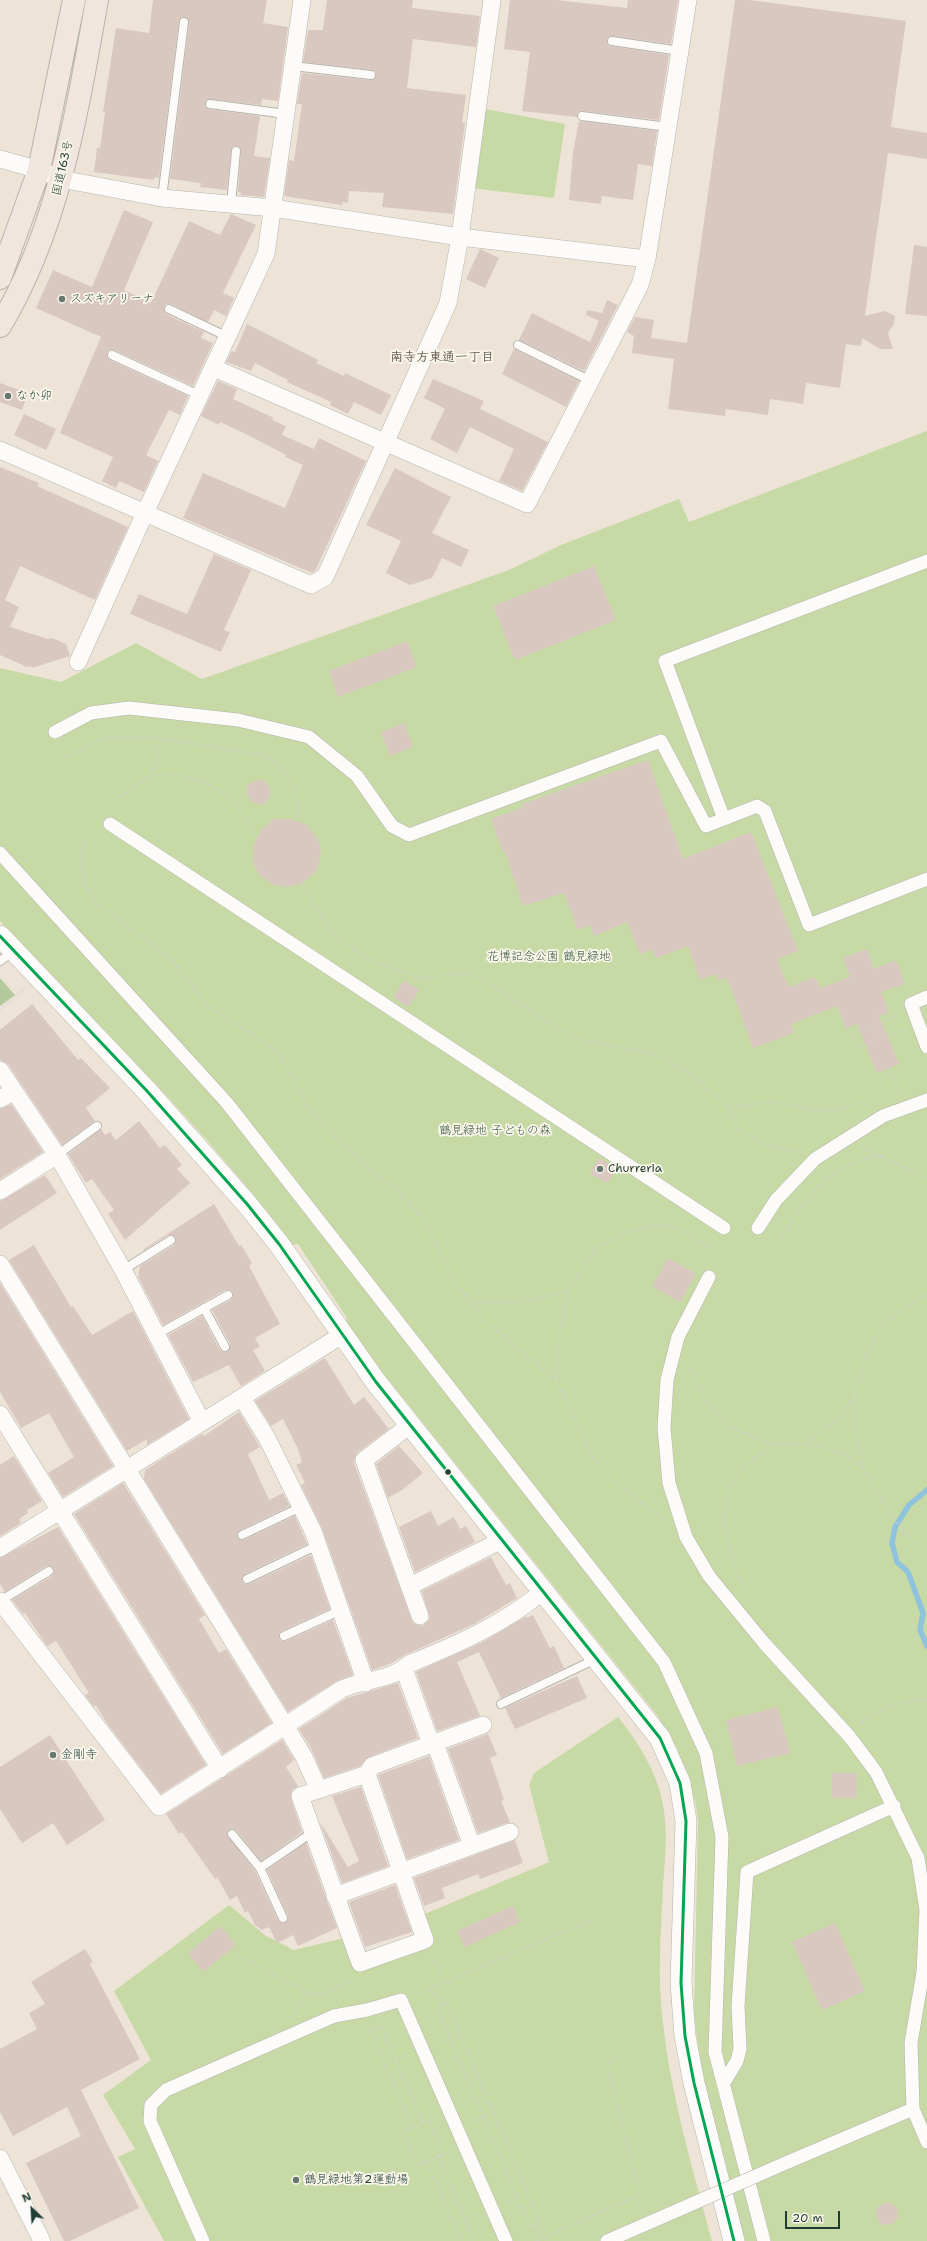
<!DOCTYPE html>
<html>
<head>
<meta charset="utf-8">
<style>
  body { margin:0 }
  #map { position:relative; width:927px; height:2241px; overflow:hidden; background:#ede4d7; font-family:"Shantell Sans",sans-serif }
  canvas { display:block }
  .north { position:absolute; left:12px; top:2189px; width:40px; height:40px; -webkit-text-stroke:3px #fbf7ec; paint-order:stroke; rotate:335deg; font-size:11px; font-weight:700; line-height:16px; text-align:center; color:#1f3d34 }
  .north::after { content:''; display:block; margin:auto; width:14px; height:18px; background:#1f3d34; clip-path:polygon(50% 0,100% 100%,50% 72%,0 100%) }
  .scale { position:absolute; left:785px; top:2211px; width:55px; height:18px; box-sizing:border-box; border:2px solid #1f3d34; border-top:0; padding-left:5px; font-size:12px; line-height:14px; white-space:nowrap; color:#1f3d34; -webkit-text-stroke:3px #fbf7ec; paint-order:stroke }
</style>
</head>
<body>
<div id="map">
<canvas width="927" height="2241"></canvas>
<div class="north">N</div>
<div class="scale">20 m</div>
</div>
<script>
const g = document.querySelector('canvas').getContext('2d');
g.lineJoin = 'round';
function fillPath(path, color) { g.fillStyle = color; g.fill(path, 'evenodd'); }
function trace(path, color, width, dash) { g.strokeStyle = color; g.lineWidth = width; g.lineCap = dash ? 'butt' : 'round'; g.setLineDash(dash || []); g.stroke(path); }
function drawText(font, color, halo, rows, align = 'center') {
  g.font = font + ' "Shantell Sans","Klee One",sans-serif'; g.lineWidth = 3.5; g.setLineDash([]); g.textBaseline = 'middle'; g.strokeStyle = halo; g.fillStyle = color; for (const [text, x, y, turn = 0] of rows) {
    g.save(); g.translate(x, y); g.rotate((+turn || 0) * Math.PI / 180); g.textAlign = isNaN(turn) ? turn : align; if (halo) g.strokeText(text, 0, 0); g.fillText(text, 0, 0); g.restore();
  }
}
const green = new Path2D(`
  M 485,109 L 565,124 L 554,198 L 471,188 Z
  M 927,431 L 927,2241 L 743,2241 L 702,2080 L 694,2013 L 698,1821 L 695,1801 L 677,1748 L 657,1715 L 383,1373 L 345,1321 L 347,1318 L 298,1244 L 293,1245 C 205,1128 99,1027 0,921 L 0,668 L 61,682 L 136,643 L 202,679 L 509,570 L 561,545 L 679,499 L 689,522 Z
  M 618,1717 C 639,1743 657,1772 663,1805 C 668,1832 665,1859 663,1887 C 661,1932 657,1977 663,2023 C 671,2097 693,2169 712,2241 L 164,2241 L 118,2157 L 135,2149 L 103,2095 L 151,2060 L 114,1991 L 229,1905 L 266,1936 L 294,1950 L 344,1938 L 356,1969 L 431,1944 L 422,1915 L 549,1862 L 529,1785 L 534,1773 Z`);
const forest = new Path2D(`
  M 0,978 L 15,995 L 0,1006 Z`);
const stream = new Path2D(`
  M 927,1490 L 909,1505 L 895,1527 L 892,1543 L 897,1562 L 908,1572 L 923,1613 L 920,1630 L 927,1646`);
const building = new Path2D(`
  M 153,0 L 267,0 L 263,23 L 288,27 L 278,101 L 262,99 L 261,105 L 210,99 L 205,103 L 205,106 L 209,109 L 260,116 L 254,156 L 270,158 L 264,197 L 240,195 L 241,192 L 238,192 L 241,152 L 237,146 L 233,146 L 231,150 L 227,190 L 200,187 L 201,183 L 170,179 L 189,23 L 185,17 L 182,17 L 179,21 L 159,178 L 155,177 L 154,180 L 94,172 L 97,148 L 100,148 L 105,112 L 103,112 L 116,28 L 149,33 Z
  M 327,0 L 413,0 L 412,8 L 480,16 L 476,47 L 413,39 L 407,88 L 466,95 L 462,122 L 465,123 L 453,214 L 382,207 L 384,193 L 349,191 L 348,203 L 343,202 L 342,205 L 284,196 L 289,160 L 294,161 L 302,104 L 297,104 L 302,73 L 370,80 L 376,76 L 376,72 L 372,70 L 303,62 L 308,30 L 323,30 Z
  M 510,0 L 556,0 L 627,8 L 628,0 L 678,0 L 671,44 L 613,36 L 607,40 L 607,43 L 611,46 L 669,55 L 659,120 L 583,111 L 578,112 L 577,117 L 522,111 L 530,52 L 504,49 Z
  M 735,0 L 750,0 L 906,21 L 891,127 L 927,133 L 927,159 L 888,153 L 865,316 L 885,311 L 895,316 L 894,324 L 888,333 L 893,349 L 880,349 L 862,338 L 861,346 L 846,344 L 840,388 L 806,383 L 803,404 L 770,399 L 768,415 L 726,409 L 725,416 L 668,409 L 674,359 L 632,353 L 634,336 L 627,332 L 635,317 L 654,320 L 651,338 L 687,343 Z
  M 579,121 L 657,131 L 652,166 L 638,164 L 633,200 L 602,196 L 601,204 L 569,200 L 573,152 Z
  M 124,210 L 153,222 L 124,290 L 151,303 L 189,221 L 220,235 L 231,214 L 256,225 L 223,293 L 234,298 L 226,316 L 214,310 L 208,322 L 171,304 L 166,304 L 164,307 L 166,314 L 204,332 L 201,338 L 213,343 L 193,386 L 114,350 L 109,350 L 107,353 L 110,360 L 188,396 L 180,415 L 169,410 L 146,455 L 158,461 L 144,492 L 119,481 L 116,488 L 102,481 L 113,457 L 60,433 L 101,337 L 36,308 L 53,270 L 92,287 Z
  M 914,245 L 927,247 L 927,316 L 905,314 Z
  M 480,249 L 499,258 L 485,288 L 466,279 Z
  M 607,300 L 618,305 L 584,371 L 519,340 L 532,313 L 590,342 L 599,321 L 586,315 L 587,310 L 602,313 Z
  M 247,324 L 318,360 L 316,363 L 344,376 L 345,373 L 391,395 L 381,415 L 354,402 L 348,414 L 330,405 L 331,402 L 287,382 L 288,380 L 255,363 L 251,371 L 226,362 L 232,351 L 235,352 Z
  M 514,349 L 579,381 L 566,407 L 502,374 Z
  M 433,379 L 484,401 L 480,409 L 548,442 L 522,491 L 499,481 L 514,449 L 470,427 L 457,453 L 430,439 L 445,409 L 424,398 Z
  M 218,381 L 237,389 L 233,399 L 274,418 L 272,420 L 286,426 L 282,435 L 314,449 L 319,438 L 366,461 L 315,571 L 312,573 L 183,518 L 203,473 L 285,508 L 303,465 L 285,457 L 286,455 L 250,436 L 220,422 L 219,425 L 201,416 Z
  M 0,383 L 28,393 L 22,410 L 0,402 Z
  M 24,414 L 56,429 L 46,450 L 14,435 Z
  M 0,467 L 39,483 L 37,486 L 128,527 L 95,600 L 20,566 L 5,600 L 19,607 L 10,627 L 48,639 L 52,638 L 66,644 L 70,656 L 32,668 L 31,666 L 27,667 L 0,655 Z
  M 395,468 L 451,497 L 432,533 L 469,550 L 461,567 L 442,558 L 432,578 L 410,585 L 386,573 L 401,541 L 366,525 Z
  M 214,554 L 251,570 L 224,630 L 230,632 L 221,652 L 130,614 L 139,594 L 187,614 Z
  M 594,566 L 616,620 L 515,660 L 493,606 Z
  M 407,641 L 417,667 L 338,697 L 329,671 Z
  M 404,723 L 413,747 L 390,756 L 381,732 Z
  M 648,760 L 683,859 L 751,832 L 798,951 L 777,959 L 788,987 L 815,977 L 820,988 L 850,977 L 843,958 L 867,949 L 874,969 L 896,960 L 905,984 L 881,992 L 889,1013 L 879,1016 L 899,1064 L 877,1073 L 857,1024 L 846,1029 L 837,1006 L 791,1024 L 794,1033 L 753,1048 L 727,978 L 718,981 L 716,974 L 700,980 L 688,946 L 656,958 L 652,950 L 640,954 L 627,922 L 594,936 L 590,925 L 578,930 L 564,893 L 523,906 L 505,852 L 503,853 L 491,819 L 524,807 L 522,804 Z
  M 262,780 L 267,784 L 270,790 L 270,797 L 263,805 L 252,802 L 248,797 L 247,790 L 249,784 L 255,781 Z
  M 274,819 L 290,819 L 305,824 L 311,829 L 319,842 L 321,850 L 318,866 L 314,873 L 302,883 L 287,887 L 272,884 L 259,874 L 255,867 L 253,860 L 254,844 L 261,830 Z
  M 404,980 L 419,990 L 408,1007 L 393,997 Z
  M 32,1004 L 78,1060 L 81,1058 L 110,1088 L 86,1108 L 95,1121 L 62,1145 L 8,1064 L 0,1060 L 0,1030 Z
  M 11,1104 L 43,1152 L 0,1179 L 0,1109 Z
  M 139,1121 L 160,1148 L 165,1145 L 182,1165 L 177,1169 L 190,1183 L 125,1240 L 108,1214 L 114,1210 L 106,1199 L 92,1179 L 86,1183 L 68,1154 L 101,1129 L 105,1135 L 110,1132 L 116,1140 Z
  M 598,1158 L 616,1167 L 608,1183 L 590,1174 Z
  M 45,1175 L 57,1193 L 0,1230 L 0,1201 Z
  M 214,1204 L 239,1246 L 241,1245 L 252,1263 L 249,1266 L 280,1324 L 255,1338 L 260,1347 L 253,1350 L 265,1371 L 241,1386 L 229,1365 L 193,1382 L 168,1335 L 202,1316 L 220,1350 L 228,1352 L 230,1344 L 212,1310 L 231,1300 L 233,1292 L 225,1290 L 163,1325 L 138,1277 L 140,1266 L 174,1245 L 176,1237 L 168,1235 L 143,1251 L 144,1249 Z
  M 34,1245 L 71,1307 L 73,1306 L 92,1335 L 133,1311 L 189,1419 L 147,1445 L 147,1439 L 127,1451 L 9,1260 Z
  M 668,1258 L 696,1274 L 680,1302 L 652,1286 Z
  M 0,1283 L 113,1466 L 63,1497 L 48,1473 L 74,1457 L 49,1413 L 21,1428 L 0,1392 Z
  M 325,1358 L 354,1405 L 364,1397 L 389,1429 L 358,1452 L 355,1457 L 354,1463 L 413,1623 L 423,1626 L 430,1618 L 422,1591 L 491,1557 L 506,1585 L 510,1583 L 517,1598 L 474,1624 L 405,1655 L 390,1664 L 372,1670 L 322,1528 L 301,1485 L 305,1483 L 296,1465 L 302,1462 L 298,1449 L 283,1419 L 271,1426 L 255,1401 Z
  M 239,1412 L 260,1447 L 248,1454 L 269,1500 L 283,1493 L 290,1506 L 240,1530 L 237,1534 L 237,1538 L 244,1540 L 295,1516 L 307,1544 L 245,1574 L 242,1581 L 244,1584 L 249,1584 L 311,1555 L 330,1609 L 282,1631 L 279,1638 L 281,1641 L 286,1641 L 333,1620 L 353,1675 L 337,1681 L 288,1712 L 144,1479 L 145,1470 L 202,1434 L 204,1436 Z
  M 399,1446 L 423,1473 L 402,1490 L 388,1498 L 376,1464 Z
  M 14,1456 L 42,1501 L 27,1510 L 28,1513 L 19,1519 L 21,1523 L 0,1536 L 0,1465 Z
  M 123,1483 L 205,1615 L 199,1619 L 219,1653 L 226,1649 L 272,1723 L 223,1754 L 74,1514 Z
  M 431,1511 L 438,1526 L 454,1517 L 460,1529 L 466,1526 L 475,1542 L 415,1572 L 399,1527 Z
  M 58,1527 L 206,1765 L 161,1794 L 106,1722 L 96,1705 L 94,1707 L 85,1695 L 89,1693 L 56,1641 L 47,1646 L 25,1613 L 23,1614 L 12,1600 L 52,1576 L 54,1571 L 53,1568 L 46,1566 L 5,1592 L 0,1584 L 0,1558 Z
  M 533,1615 L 550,1648 L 554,1646 L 564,1668 L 501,1698 L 479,1652 L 457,1662 L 480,1716 L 437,1731 L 416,1672 L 483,1642 L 526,1616 L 527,1618 Z
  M 577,1676 L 587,1698 L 515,1729 L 505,1708 Z
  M 398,1683 L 418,1738 L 369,1757 L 360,1766 L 324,1778 L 311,1748 L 299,1729 L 347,1698 Z
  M 778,1707 L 790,1753 L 737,1766 L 726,1720 Z
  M 488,1734 L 497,1755 L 490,1758 L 504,1800 L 501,1801 L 510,1822 L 478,1833 L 448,1749 Z
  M 50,1735 L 105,1820 L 67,1845 L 53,1823 L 22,1843 L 0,1809 L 0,1767 Z
  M 282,1740 L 294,1760 L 286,1767 L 298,1786 L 292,1790 L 291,1799 L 302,1832 L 261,1861 L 236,1830 L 231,1829 L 227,1835 L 255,1871 L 278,1920 L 282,1923 L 287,1921 L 288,1916 L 267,1870 L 306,1843 L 337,1928 L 298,1946 L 293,1935 L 277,1943 L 269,1927 L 262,1930 L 255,1925 L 248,1911 L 245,1913 L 237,1896 L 230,1900 L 217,1877 L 215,1879 L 182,1832 L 179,1834 L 166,1814 Z
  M 429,1756 L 459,1840 L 407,1859 L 378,1775 Z
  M 832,1773 L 857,1773 L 857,1798 L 832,1798 Z
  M 361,1787 L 388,1866 L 342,1883 L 320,1822 L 348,1867 L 359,1861 L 332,1796 Z
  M 515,1840 L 523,1863 L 480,1879 L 478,1874 L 442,1888 L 445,1898 L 424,1906 L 414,1878 Z
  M 395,1885 L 412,1932 L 365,1947 L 349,1902 Z
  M 513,1906 L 520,1922 L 465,1947 L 457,1931 Z
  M 835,1923 L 865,1991 L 822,2010 L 792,1942 Z
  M 221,1926 L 236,1945 L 203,1972 L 188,1953 Z
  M 85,1949 L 93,1962 L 90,1964 L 140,2059 L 81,2090 L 139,2208 L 70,2241 L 64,2241 L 26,2163 L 81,2136 L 67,2107 L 13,2136 L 0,2112 L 0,2049 L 37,2029 L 29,2013 L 45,2004 L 31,1982 Z
  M876 2214a11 11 0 1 1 22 0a11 11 0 1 1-22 0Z`);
const path = new Path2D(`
  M 65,757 L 104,738 L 155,738 L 265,755 L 283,769 L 294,789 L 299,802 L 296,820
  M 150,776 L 178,775 L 203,781 L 233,800 L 257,837
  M 120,797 L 150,776 L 158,757 L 155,738
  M 84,842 L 81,856 L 85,886 L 97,903 L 172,960 L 207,1005 L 272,1048 L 294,1078 L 311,1113 L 370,1171 L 394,1187 L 423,1219 L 456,1283 L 484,1320 L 556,1380
  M 302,883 L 328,927 L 352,949 L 381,965 L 424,979 L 448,975 L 472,975 L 492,985 L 545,1021 L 581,1040 L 651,1053 L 686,1070 L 728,1107 L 731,1117 L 743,1133 L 763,1144 L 800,1152
  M 0,1009 L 24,989
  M 900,1015 L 852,1033 L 858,1047 L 905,1029
  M 889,1068 L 900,1095
  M 728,1107 L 775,1102 L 813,1110 L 832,1111 L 858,1103 L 869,1106
  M 863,1148 L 927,1178
  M 780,1240 C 806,1199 830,1159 884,1156
  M 469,1301 L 511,1303 L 537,1299 L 568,1290
  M 688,1364 L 705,1399 L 730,1428 L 772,1444 L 804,1444 L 822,1447 L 843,1454 L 864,1468 L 883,1503 L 901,1528 L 927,1554
  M 854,1396 C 852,1421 856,1444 864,1468
  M 804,1444 C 822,1431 845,1416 854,1395 C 864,1374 864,1350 879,1332 C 892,1315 909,1305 927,1294
  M 664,1520 L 614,1482 L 595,1461 L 556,1380 L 560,1330 L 568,1290 L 597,1247 L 627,1232 L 651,1225 L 676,1227 L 711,1248
  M 746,1595 L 734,1565 L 724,1522 L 728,1489 L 744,1466 L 772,1444
  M 860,1724 C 878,1708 903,1701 927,1699
  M 432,1956 L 445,1983
  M 244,1958 L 306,1992 L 324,1994 L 353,1980
  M 431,1989 L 442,2006
  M 415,1995 L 594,1919
  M 447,2003 L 540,2223 L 530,2228 L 437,2008 Z
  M 293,2017 L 306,1992
  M 437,2043 L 449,2038
  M 396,2060 L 408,2054
  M 429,2120 L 443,2154 L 417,2165 L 402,2132 Z
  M 472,2122 L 494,2113
  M 412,2128 L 371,2030 L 381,2026 L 423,2123
  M 438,2156 L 474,2241
  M 427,2161 L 461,2241
  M 506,2202 L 517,2198
  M 465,2219 L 477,2214
  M 536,2225 L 542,2239
  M 537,2241 L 640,2194 L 608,2065 L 615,2056`);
const service = new Path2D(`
  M 612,41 L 680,51
  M 293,66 L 371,75
  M 210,104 L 286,114
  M 582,116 L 668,127
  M 162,198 L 184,22
  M 231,204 L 236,151
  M 169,309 L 228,337
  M 518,345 L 591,381
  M 112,355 L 201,396
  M 0,961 L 14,951
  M 57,1155 L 97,1126
  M 123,1270 L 171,1240
  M 204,1308 L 225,1347
  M 156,1335 L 228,1295
  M 242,1535 L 301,1507
  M 247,1579 L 318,1545
  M 0,1601 L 49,1571
  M 284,1636 L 341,1610
  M 501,1704 L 596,1659
  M 232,1834 L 260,1868 L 283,1918
  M 260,1868 L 313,1832`);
const pedestrian = new Path2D(`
  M 55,732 L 91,713 L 129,708 L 238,720 L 309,737 L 357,776 L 392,826 L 409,835 L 661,741 L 706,826 L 757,806 L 765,811 L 809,925 L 927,879
  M 724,819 L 665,661 L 927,561
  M 110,824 L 724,1228
  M 0,853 L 227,1103 L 664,1662 L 706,1753 L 722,1837 L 715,2052 L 764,2241
  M 927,997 L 911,1004 L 927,1047
  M 758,1228 L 776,1200 L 815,1159 L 883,1116 L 927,1100
  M 709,1277 L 678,1337 L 667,1380 L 664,1428 L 669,1483 L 686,1537 L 709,1576 L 764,1643 L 849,1736 L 876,1772 L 918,1858 L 926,1910 L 923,1972 L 911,2043 L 913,2109 L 927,2142
  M 723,2084 L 737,2061 L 740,2049 L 738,2006 L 747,1872 L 894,1806
  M 788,2162 L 913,2109
  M 203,2241 L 150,2121 L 151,2105 L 166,2090 L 334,2016 L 367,2010 L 401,2000 L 506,2241
  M 607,2241 L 653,2221`);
const minor = new Path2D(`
  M 0,159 L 39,170 L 61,179 L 162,198 L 273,208 L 460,237 L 647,259
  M 214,368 L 527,504 L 640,285 L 647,259 L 688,0
  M 0,450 L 311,585 L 325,577 L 448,303 L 460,237 L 492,0
  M 78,662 L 145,513 L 266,254 L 302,0
  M 0,1070 L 57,1155 L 123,1270 L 202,1422
  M 0,1099 L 14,1091
  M 0,1191 L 57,1155
  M 0,1264 L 286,1727 L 304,1757 L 319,1790
  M 242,1398 L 267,1438 L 313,1531 L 366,1683
  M 0,1414 L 220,1769
  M 410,1425 L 364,1460 L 420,1616
  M 0,1548 L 342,1335
  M 410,1586 L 502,1540
  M 0,1601 L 159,1807 L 342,1689 C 363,1679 391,1681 409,1664 C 456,1645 504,1624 543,1591
  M 404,1669 L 429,1738 L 435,1743 L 472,1846
  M 367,1774 L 425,1940 L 360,1963 L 300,1796 L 367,1774 L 372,1766 L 483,1725
  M 335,1896 L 510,1832
  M 0,2158 L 42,2241`);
const tertiary = new Path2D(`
  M 0,936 L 147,1091 L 247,1204 L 279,1244 L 376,1382 L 660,1738 L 680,1783 L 686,1821 L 681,1983 L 685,2036 L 694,2083 L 734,2241`);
const trunk = new Path2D(`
  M 0,278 L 39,170 L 74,0
  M 0,326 C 59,228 77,112 97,0`);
const pedestrianBridge = new Path2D(`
  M 653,2221 L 788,2162`);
const bus1 = new Path2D(`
  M 0,936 L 147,1091 L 247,1204 L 279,1244 L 376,1382 L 660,1738 L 680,1783 L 686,1821 L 681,1983 L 685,2036 L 694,2083 L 734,2241`);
const markers = [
  [62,299,4,"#67776d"],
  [8,396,4,"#67776d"],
  [600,1169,4,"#67776d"],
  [448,1472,3.5,"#1f3d34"],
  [53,1755,4,"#67776d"],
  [296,2180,4,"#67776d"]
];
const streetNames = [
  ["国道163号",63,168,-77]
];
const poiNames = [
  ["スズキアリーナ",70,299],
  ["なか卯",16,396],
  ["Churreria",608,1169],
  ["金剛寺",61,1755],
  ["鶴見緑地第2運動場",304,2180]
];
const parkNames = [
  ["花博記念公園 鶴見緑地",549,957],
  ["鶴見緑地 子どもの森",495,1131]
];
const neighbourhoodNames = [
  ["南寺方東通一丁目",442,358]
];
fillPath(green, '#c7daa6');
fillPath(forest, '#b4ca9d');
trace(stream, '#8ec2dd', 5.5);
fillPath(building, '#d9c8c0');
trace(service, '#b6b4aa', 10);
trace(pedestrian, '#b6b4aa', 14);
trace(minor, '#b6b4aa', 18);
trace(tertiary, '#b6b4aa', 22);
trace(trunk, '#b6b4aa', 24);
trace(path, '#d4d4d0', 2.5, [1, 3]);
trace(service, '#fcfbf9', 8);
trace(pedestrian, '#fcfbf9', 13);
trace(minor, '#fcfbf9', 17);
trace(tertiary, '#fcfbf9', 21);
trace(trunk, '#f0e6df', 22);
trace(pedestrianBridge, '#b6b4aa', 14, []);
trace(pedestrianBridge, '#fcfbf9', 13);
trace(bus1, '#00a651', 3);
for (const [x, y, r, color] of markers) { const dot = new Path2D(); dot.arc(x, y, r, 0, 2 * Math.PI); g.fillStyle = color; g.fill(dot); trace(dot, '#fbf7ec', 1.5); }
drawText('12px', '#1f3d34', '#fbf7ec', streetNames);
drawText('12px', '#1f3d34', '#fbf7ec', poiNames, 'left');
drawText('12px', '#3a5b43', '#fbf7ec', parkNames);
drawText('bold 13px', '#635f56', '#fbf7ec', neighbourhoodNames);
</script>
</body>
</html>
